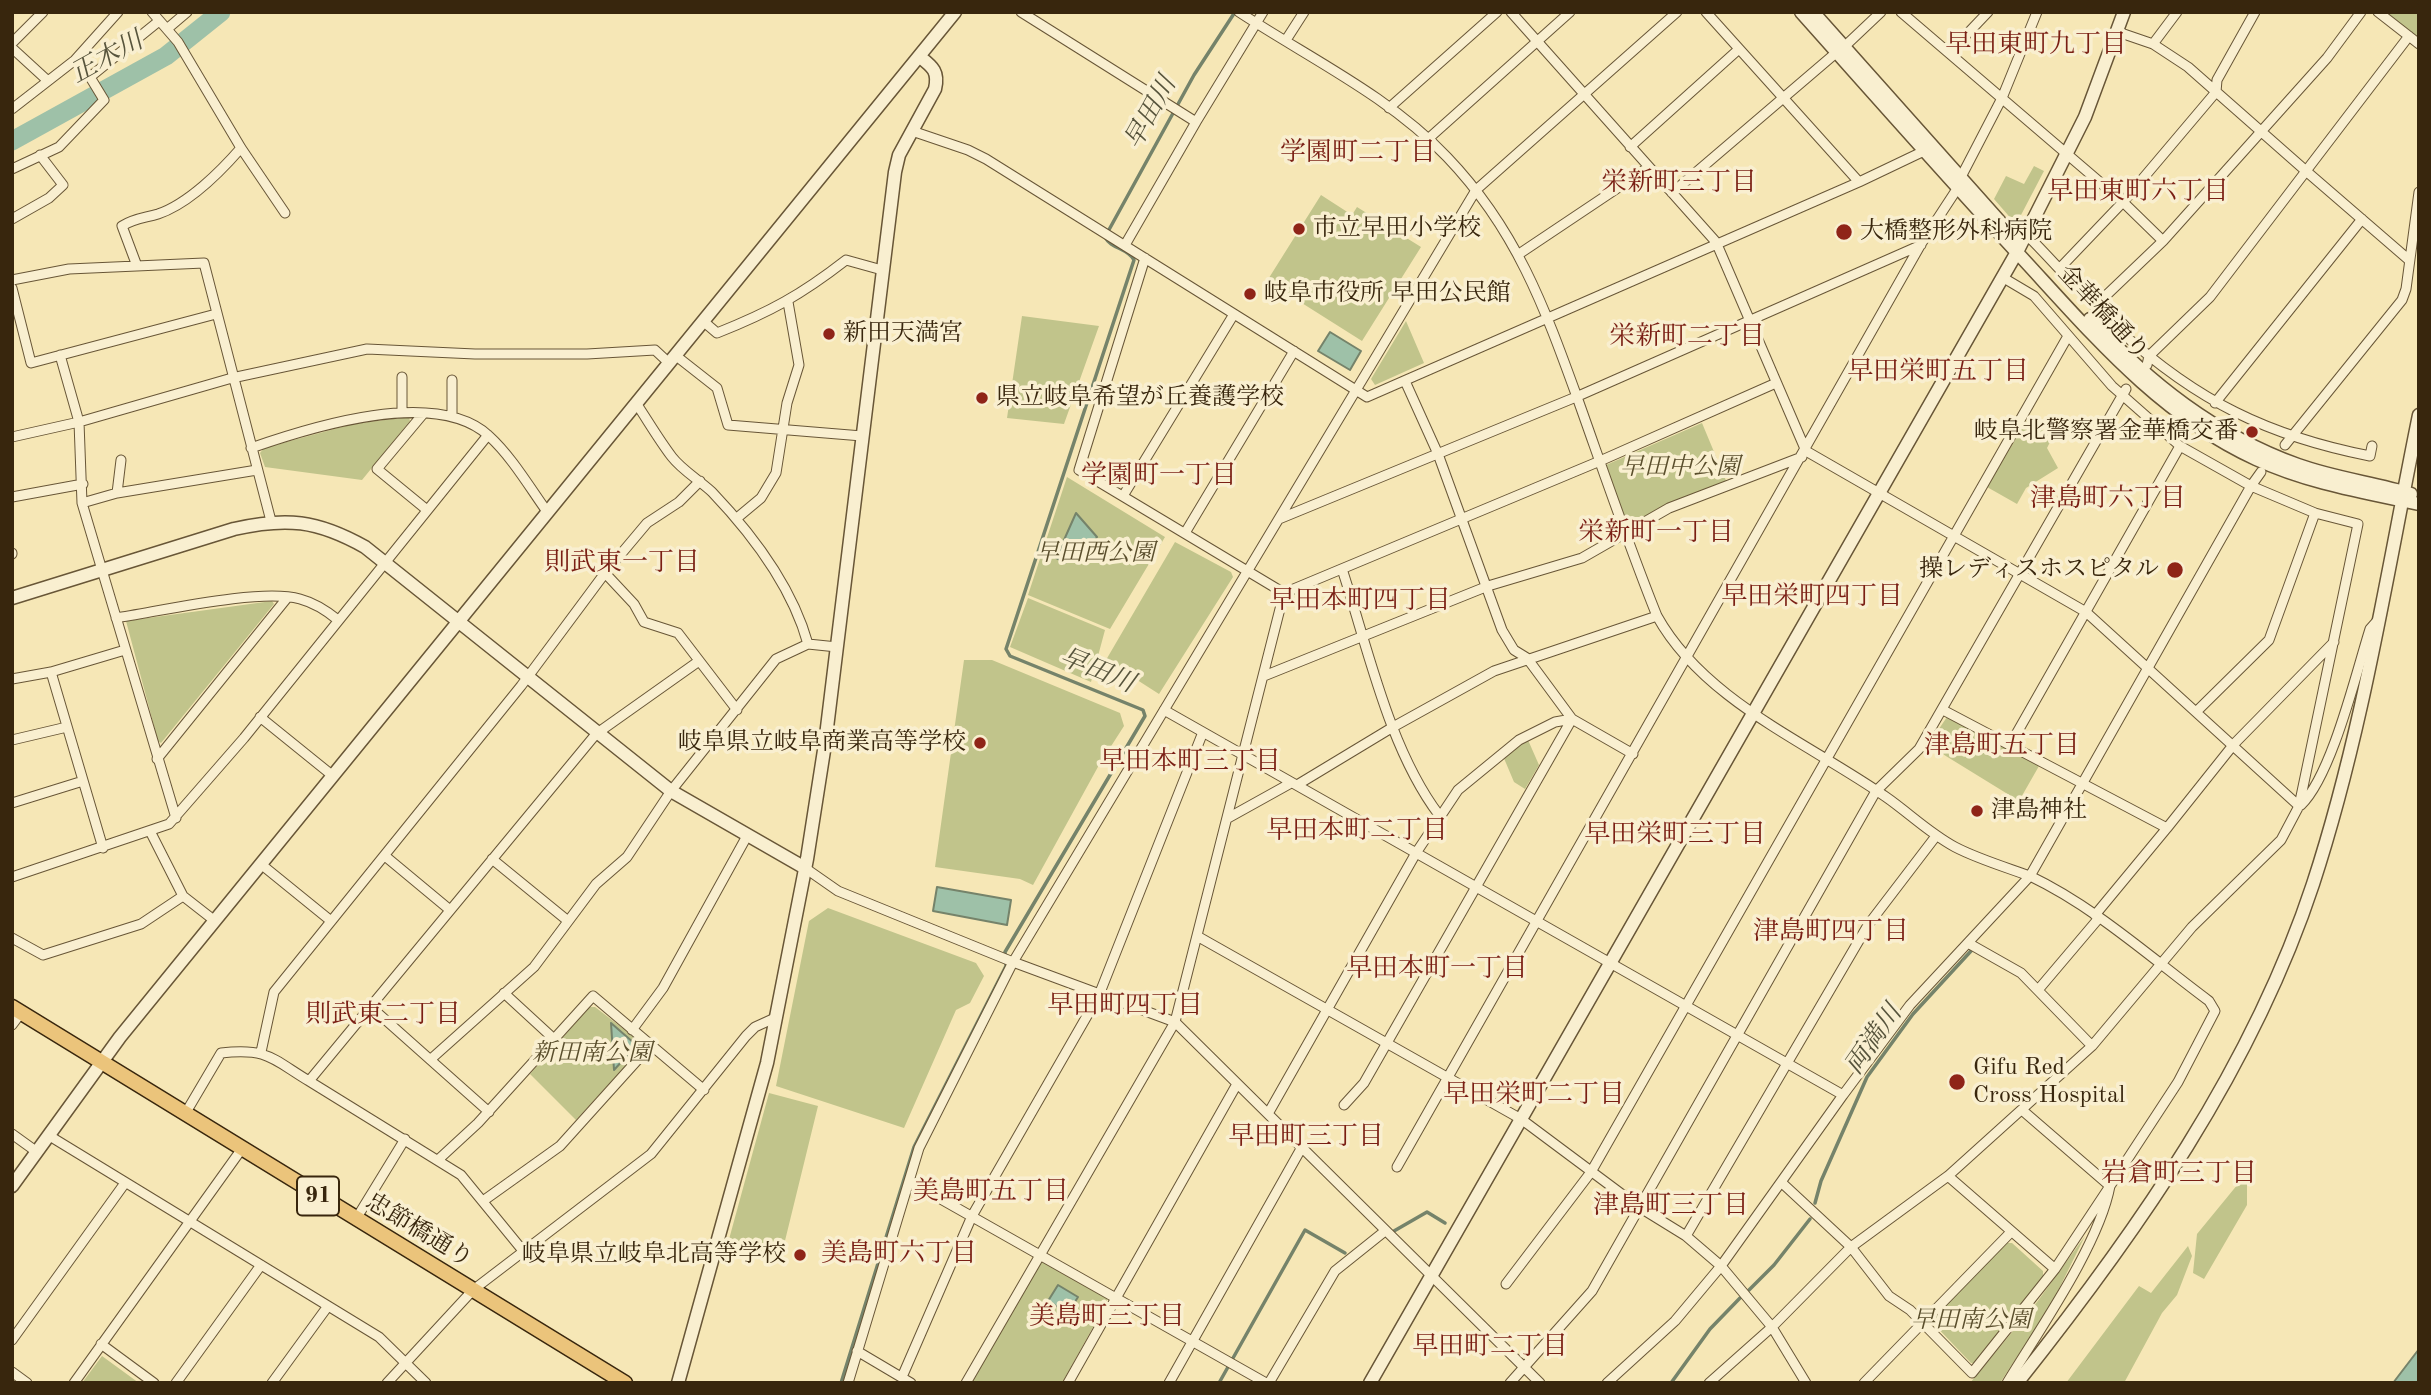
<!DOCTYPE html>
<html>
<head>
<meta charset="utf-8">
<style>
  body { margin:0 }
  #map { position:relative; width:2431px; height:1395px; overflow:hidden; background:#f6e7b6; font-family:"Old Standard TT",serif }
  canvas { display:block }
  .frame { position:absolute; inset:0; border:14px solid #38260d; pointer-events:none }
</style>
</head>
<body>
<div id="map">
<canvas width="2431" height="1395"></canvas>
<div class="frame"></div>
</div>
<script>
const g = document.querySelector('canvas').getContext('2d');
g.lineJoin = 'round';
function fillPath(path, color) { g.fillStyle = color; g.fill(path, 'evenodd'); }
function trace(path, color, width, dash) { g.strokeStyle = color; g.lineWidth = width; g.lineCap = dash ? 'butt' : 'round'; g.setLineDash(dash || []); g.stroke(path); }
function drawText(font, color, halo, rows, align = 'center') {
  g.font = font + ' "Old Standard TT","Noto Serif JP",serif'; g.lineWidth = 7; g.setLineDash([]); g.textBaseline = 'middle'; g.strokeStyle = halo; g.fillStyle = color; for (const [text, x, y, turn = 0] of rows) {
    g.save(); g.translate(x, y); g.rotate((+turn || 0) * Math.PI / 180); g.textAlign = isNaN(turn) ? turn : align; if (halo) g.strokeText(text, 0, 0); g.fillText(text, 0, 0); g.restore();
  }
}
const green = new Path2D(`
  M 2385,12 L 2419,12 L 2419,39 Z
  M 2034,166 L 2044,171 L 2021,215 L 2014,222 L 1994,199 L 2006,176 L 2024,184 Z
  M 1321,195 L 1352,215 L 1357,207 L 1421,247 L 1362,341 L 1267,281 Z
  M 1022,316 L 1099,326 L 1064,424 L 1007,418 Z
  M 1406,321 L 1424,363 L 1375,385 L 1371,379 Z
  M 409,417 L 410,421 L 362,480 L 265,467 L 260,453 L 264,448 L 353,424 Z
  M 2026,421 L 2053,436 L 2047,448 L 2058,468 L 2026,488 L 2017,504 L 1987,487 Z
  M 1702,423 L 1727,483 L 1627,523 L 1606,465 Z
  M 1067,477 L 1165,537 L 1110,629 L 1028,595 Z
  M 1175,542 L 1231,572 L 1233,577 L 1159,694 L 1106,660 Z
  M 1028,598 L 1105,630 L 1091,682 L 1010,647 Z
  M 272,601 L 274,604 L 161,743 L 158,741 L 126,621 Z
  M 964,660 L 992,660 L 1120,713 L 1124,726 L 1099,765 L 1033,885 L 1020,879 L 935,867 Z
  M 1947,717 L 2039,766 L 2019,801 L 1928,745 Z
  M 1528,740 L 1539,765 L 1525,789 L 1514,782 L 1503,756 Z
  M 828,908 L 976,963 L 984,976 L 970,1003 L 956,1010 L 904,1128 L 776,1086 L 809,921 Z
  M 590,1007 L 595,1007 L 642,1043 L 642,1048 L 576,1120 L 530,1074 Z
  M 769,1093 L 818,1106 L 781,1257 L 728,1243 Z
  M 2247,1173 L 2247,1205 L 2204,1279 L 2193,1273 L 2197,1234 Z
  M 2085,1236 L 2052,1303 L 2000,1383 L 1970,1383 L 2037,1302 Z
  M 2007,1243 L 2012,1243 L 2043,1271 L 2043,1276 L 1975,1363 L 1971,1363 L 1931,1321 Z
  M 2188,1246 L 2192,1256 L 2177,1295 L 2162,1313 L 2124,1383 L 2066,1383 L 2139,1286 L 2151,1293 Z
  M 1042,1261 L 1107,1298 L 1107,1302 L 1062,1383 L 971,1383 Z
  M 102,1356 L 139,1383 L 82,1383 Z`);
const water = new Path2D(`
  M 1330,332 L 1361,351 L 1350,370 L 1318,351 Z
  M 1076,513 L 1097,537 L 1088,551 L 1078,551 L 1065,563 L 1056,558 Z
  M 937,887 L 1011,900 L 1007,925 L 933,911 Z
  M 611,1023 L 634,1043 L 634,1048 L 614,1070 Z
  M 1058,1285 L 1078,1297 L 1068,1313 L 1048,1301 Z
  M 2419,1349 L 2419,1383 L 2393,1383 Z`);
const stream = new Path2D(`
  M 1815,1203 L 1821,1181 L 1867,1077 L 1913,1014 L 1971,951
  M 1394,1231 L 1427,1212 L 1445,1223
  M 1749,1290 L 1774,1265 L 1810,1219
  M 841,1383 L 914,1147 L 1006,966 L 1005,952 L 1145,716 L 1143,710 L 1010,656 L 1006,649 L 1134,260 C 1128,248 1111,249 1105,237 L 1194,75 L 1235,12
  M 1219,1383 L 1305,1230 L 1345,1253
  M 1671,1383 L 1710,1329 L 1740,1298`);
const river = new Path2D(`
  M 12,141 L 166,56 L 221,12`);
const minor = new Path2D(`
  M 152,12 L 178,42 L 241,148 L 285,213
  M 1021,12 L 1196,122 L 1263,12
  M 1239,12 C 1309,58 1389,96 1447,157 C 1516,229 1544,306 1577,397 C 1603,470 1628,544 1657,616 C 1704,701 1809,743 1886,797 C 1909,813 1929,833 1955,847 C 1978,859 2005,867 2030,876 L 1910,1005 L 1843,1095
  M 1511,12 L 1716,242 L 1806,451 L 2086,612 L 2299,806
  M 1706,12 L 1859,182
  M 1901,12 L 2123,202 L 2163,241
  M 2378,12 L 2419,44
  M 167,29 L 187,12
  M 2118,32 L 2153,44 L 2188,67 L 2306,171 L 2210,297 L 2149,356 L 2147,365
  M 2409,36 L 2306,171 L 2409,260
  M 1286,40 L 1304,12
  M 12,43 L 43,12
  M 2153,44 L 2177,12
  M 1844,47 L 1881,12
  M 12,48 L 48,81
  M 1949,53 L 1988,12
  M 90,77 L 159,21
  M 1389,108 L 1497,12
  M 12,109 L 75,60 L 118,12
  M 912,131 L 968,150 L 986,159 L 1367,397 L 1859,182 L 1924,151
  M 1428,139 L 1570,12
  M 1630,147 L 1739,49
  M 12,169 L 59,147 L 104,100 L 90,77 L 75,60
  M 1961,177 L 2002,98 L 2037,12
  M 1672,193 L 1837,52
  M 12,219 L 49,198 L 63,185 L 40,155
  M 2026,234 C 2058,266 2087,301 2120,331 C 2197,401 2268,436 2370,456 L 2372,446
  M 1125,245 L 1196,122
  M 1519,254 L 1649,167
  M 1145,258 L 1079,470 L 1284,593
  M 137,266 L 122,226 C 135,218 145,218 158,214 C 188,204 221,171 241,148
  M 2060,268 L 2123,202 L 2216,92 L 2217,80 L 2255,12
  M 12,280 L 69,269 L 204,263 L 271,521
  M 12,288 L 31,363 L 216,314
  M 2095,306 L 2163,241 L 2327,58 L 2361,12
  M 703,321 L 717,333 C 770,312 801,295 846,260 L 882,270
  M 60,355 L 79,422 L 82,503 L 176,818
  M 675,355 L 717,388 L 728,425 L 862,436
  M 1405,381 L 1438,454 L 1502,630 L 1514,650 L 1527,658 L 1572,719 L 1633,754
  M 636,403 C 648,421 659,440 672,457 C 682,470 699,480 712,492 C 753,535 792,586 808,644
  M 2215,403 L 2362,219
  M 402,412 L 402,377
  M 423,414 L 377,469 L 427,510
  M 452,416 L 452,380
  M 12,437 L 79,422 L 232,378 L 367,349 L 475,354 L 587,354 L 655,350 L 669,363
  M 2285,445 L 2402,300 L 2406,289 L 2419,192
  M 251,448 C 311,427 436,387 489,436 C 512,457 530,488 548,513
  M 117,493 L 121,460
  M 1123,496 L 1234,314
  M 12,497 L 83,484
  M 82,503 L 117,493 L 257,470
  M 737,518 L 761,498 L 776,473 L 787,403 L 799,365 L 788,302
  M 1279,519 L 1576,397 L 1921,245
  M 1185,533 L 1294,351
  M 12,553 L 12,554
  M 1342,569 C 1368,648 1389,749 1439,815
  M 605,573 L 634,604 L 644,622 L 678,633 L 737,710
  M 1284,593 L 1600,461 L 1776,383
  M 116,618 C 162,611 260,588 300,599 C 315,603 327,611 338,620
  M 51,672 L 103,848
  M 1264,676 L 1488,586 L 1582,558 L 1669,508 L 1802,457
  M 12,679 L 51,672 L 125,650
  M 1164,710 L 1843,1095 L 1781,1182 L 1851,1247 L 1889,1296 L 1910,1310 L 1972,1373 L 2055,1269 L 2110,1186 L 2022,1110
  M 1943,710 L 2167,828 L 2095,915
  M 2197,711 L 2269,640 L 2315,513
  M 260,717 L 333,776
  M 12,740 L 67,727
  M 2010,745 L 2180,446
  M 157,759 L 287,598
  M 1297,785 L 1393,727 L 1494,671 L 1657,616
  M 12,803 L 83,781
  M 2301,805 C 2332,775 2356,673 2370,629 L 2378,620
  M 1228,818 L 1291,783
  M 2167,828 L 2234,744 L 2334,642
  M 151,833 L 183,896 L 215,921
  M 385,856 L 450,910
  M 492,859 L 568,921
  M 262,865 L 331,921
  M 805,868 L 838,891 L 1013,962 L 1175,1022 L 1540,1383
  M 12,877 L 169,824 L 244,738 L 488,435
  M 1197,936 L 1521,1119 L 1639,1207 L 1686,1236 L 1721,1266 L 1772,1327 L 1806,1383
  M 12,938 L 43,955 L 141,924 L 183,896
  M 1968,943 L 2021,973 L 2092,1046 L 2192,927 L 2281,840 L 2299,806 L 2358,524 L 2315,513 L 2251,486 L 2180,446 L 2112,386 L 2034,296 L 2002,277
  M 2038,990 L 2099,918
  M 504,993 L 554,1039
  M 371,1007 L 489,1112
  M 12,1025 L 21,1013
  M 632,1030 L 663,988 L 747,836
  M 261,1052 L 274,992 L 521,686 L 605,573 L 647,523 L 679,502 L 700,481
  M 431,1059 L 534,967 L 596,884 L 627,857 L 671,791 L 776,659 L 808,644 L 837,647
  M 309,1081 L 461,1175 L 524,1252
  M 1344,1105 L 1364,1083 L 1572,719
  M 1269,1112 L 1416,853 L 1458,790 L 1519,740 L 1555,722 L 1572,719
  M 185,1114 L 221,1053 C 268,1048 271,1058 309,1081 L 596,734 L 699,661
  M 12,1134 L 37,1152
  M 48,1135 L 379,1337 L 426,1383
  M 439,1159 L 478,1123 L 593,996 L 704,1090
  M 1397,1167 L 1921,244 L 1957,189
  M 1948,1176 L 2055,1269
  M 909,1181 L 1266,1383
  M 483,1201 L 560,1146 L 651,1045
  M 356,1219 L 405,1139
  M 1686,1236 L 1868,925 L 1936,836
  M 1506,1284 L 1591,1172 L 2068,336
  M 12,1340 L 125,1183
  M 101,1344 L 154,1383
  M 857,1351 L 911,1383
  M 12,1372 L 27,1383
  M 902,1377 L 972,1216 L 1099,995 L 1203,732
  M 74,1383 L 241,1150
  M 176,1383 L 261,1265
  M 272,1383 L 328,1306
  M 387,1383 L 473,1290 L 651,1154 L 746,1036 L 755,1027 L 777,1017
  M 848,1383 L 919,1148 L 1013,962 L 1476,190 L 1677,12
  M 966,1383 L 1175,1022 L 1284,593
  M 1068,1383 L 1237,1084
  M 1169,1383 L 1302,1147
  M 1269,1383 L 1335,1271 L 1385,1231
  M 1510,1383 L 1592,1291 L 1876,791 L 1919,749 L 2126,389
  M 1607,1383 L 1675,1321 L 1721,1266 L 1781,1182
  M 1709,1383 L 1772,1327 L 1851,1247 L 1948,1176 L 2092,1046
  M 1864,1383 L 2011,1232
  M 2007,1383 C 2039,1330 2099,1245 2110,1186 L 2178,1082 L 2215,1011 L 2209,1001 C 2151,958 2095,907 2030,876 L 2251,486 L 2261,472`);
const tertiary = new Path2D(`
  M 1801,12 C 1875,95 1949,179 2024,260 C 2094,336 2160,415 2256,459 C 2308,483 2363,492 2419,504
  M 1813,12 L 2018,242
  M 2090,319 C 2149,383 2215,435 2298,465 C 2334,478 2374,483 2411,494
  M 12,598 L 234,529 C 286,517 317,520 365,547 L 671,791 L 805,868
  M 12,1186 L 120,1037 L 955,12
  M 678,1383 L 767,1063 L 807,859 L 825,744 L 895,172 L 899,155 L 935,89 C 939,72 933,67 920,57
  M 1370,1383 L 2017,252 L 2085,117 L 2124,12
  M 2017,1383 C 2137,1232 2252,1069 2313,884 C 2363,731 2387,572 2419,415`);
const primary = new Path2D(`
  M 12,1007 L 625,1383`);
const markers = [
  [1299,229,7,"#8f2418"],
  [1844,232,9,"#8f2418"],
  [1250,294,7,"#8f2418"],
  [829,334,7,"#8f2418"],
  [982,398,7,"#8f2418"],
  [2252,432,7,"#8f2418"],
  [2175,570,9,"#8f2418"],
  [980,743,7,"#8f2418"],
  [1977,811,7,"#8f2418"],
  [1957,1082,9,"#8f2418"],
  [800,1255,7,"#8f2418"]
];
const shields = [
  [318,1196,42]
];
const shieldNames = [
  ["91",318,1196]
];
const poiNames = [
  ["市立早田小学校",1313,229],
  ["大橋整形外科病院",1860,232],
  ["岐阜市役所 早田公民館",1264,294],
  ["新田天満宮",843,334],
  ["県立岐阜希望が丘養護学校",996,398],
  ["岐阜北警察署金華橋交番",2238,432,"right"],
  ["操レディスホスピタル",2159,570,"right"],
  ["岐阜県立岐阜商業高等学校",966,743,"right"],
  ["津島神社",1991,811],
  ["Gifu Red",1973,1068],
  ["Cross Hospital",1973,1096],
  ["岐阜県立岐阜北高等学校",786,1255,"right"]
];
const streetNames = [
  ["金華橋通り",2103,313,47],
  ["忠節橋通り",419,1231,31]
];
const parkNames = [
  ["早田中公園",1680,468],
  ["早田西公園",1095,554],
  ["新田南公園",592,1054],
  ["早田南公園",1971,1321]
];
const neighbourhoodNames = [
  ["早田東町九丁目",2036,45],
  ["学園町二丁目",1358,153],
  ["栄新町三丁目",1679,183],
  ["早田東町六丁目",2138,192],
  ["栄新町二丁目",1687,337],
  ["早田栄町五丁目",1938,372],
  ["学園町一丁目",1159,476],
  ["津島町六丁目",2108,499],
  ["栄新町一丁目",1656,533],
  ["則武東一丁目",622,563],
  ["早田栄町四丁目",1812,597],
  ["早田本町四丁目",1360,601],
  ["津島町五丁目",2002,746],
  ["早田本町三丁目",1190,762],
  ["早田本町二丁目",1357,831],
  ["早田栄町三丁目",1675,835],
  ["津島町四丁目",1831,932],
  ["早田本町一丁目",1437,969],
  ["早田町四丁目",1125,1006],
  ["則武東二丁目",383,1015],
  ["早田栄町二丁目",1534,1095],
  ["早田町三丁目",1306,1137],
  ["岩倉町三丁目",2179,1174],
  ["美島町五丁目",991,1192],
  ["津島町三丁目",1671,1206],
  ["美島町六丁目",899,1254],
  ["美島町三丁目",1107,1317],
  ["早田町二丁目",1490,1347]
];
const waterNames = [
  ["正木川",107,58,-29],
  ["早田川",1151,113,-61],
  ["早田川",1097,671,22],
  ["両満川",1874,1040,-55]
];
fillPath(green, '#c1c48b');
fillPath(water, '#9ec1a8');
trace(water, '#75836a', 2);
trace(stream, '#75836a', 3.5);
trace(river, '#9ec1a8', 19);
trace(minor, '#685637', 11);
trace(tertiary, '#685637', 15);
trace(primary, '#38260d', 17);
trace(minor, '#f9efd0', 9);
trace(tertiary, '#f9efd0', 12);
trace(primary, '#ebc47b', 14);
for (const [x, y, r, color] of markers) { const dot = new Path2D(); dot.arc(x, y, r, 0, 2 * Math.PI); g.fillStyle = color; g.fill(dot); trace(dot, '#f9efd0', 2.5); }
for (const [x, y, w] of shields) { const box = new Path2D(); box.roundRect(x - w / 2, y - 19.5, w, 39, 5); g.fillStyle = '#f9efd0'; g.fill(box); trace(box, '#38260d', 2); }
drawText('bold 23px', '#38260d', null, shieldNames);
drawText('24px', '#38260d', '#f9efd0', poiNames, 'left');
drawText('24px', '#38260d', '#f9efd0', streetNames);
drawText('italic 24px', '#5a4e2c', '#f9efd0', parkNames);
drawText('26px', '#7a1f14', '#f9efd0', neighbourhoodNames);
drawText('italic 26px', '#57543c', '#f9efd0', waterNames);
</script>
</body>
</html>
